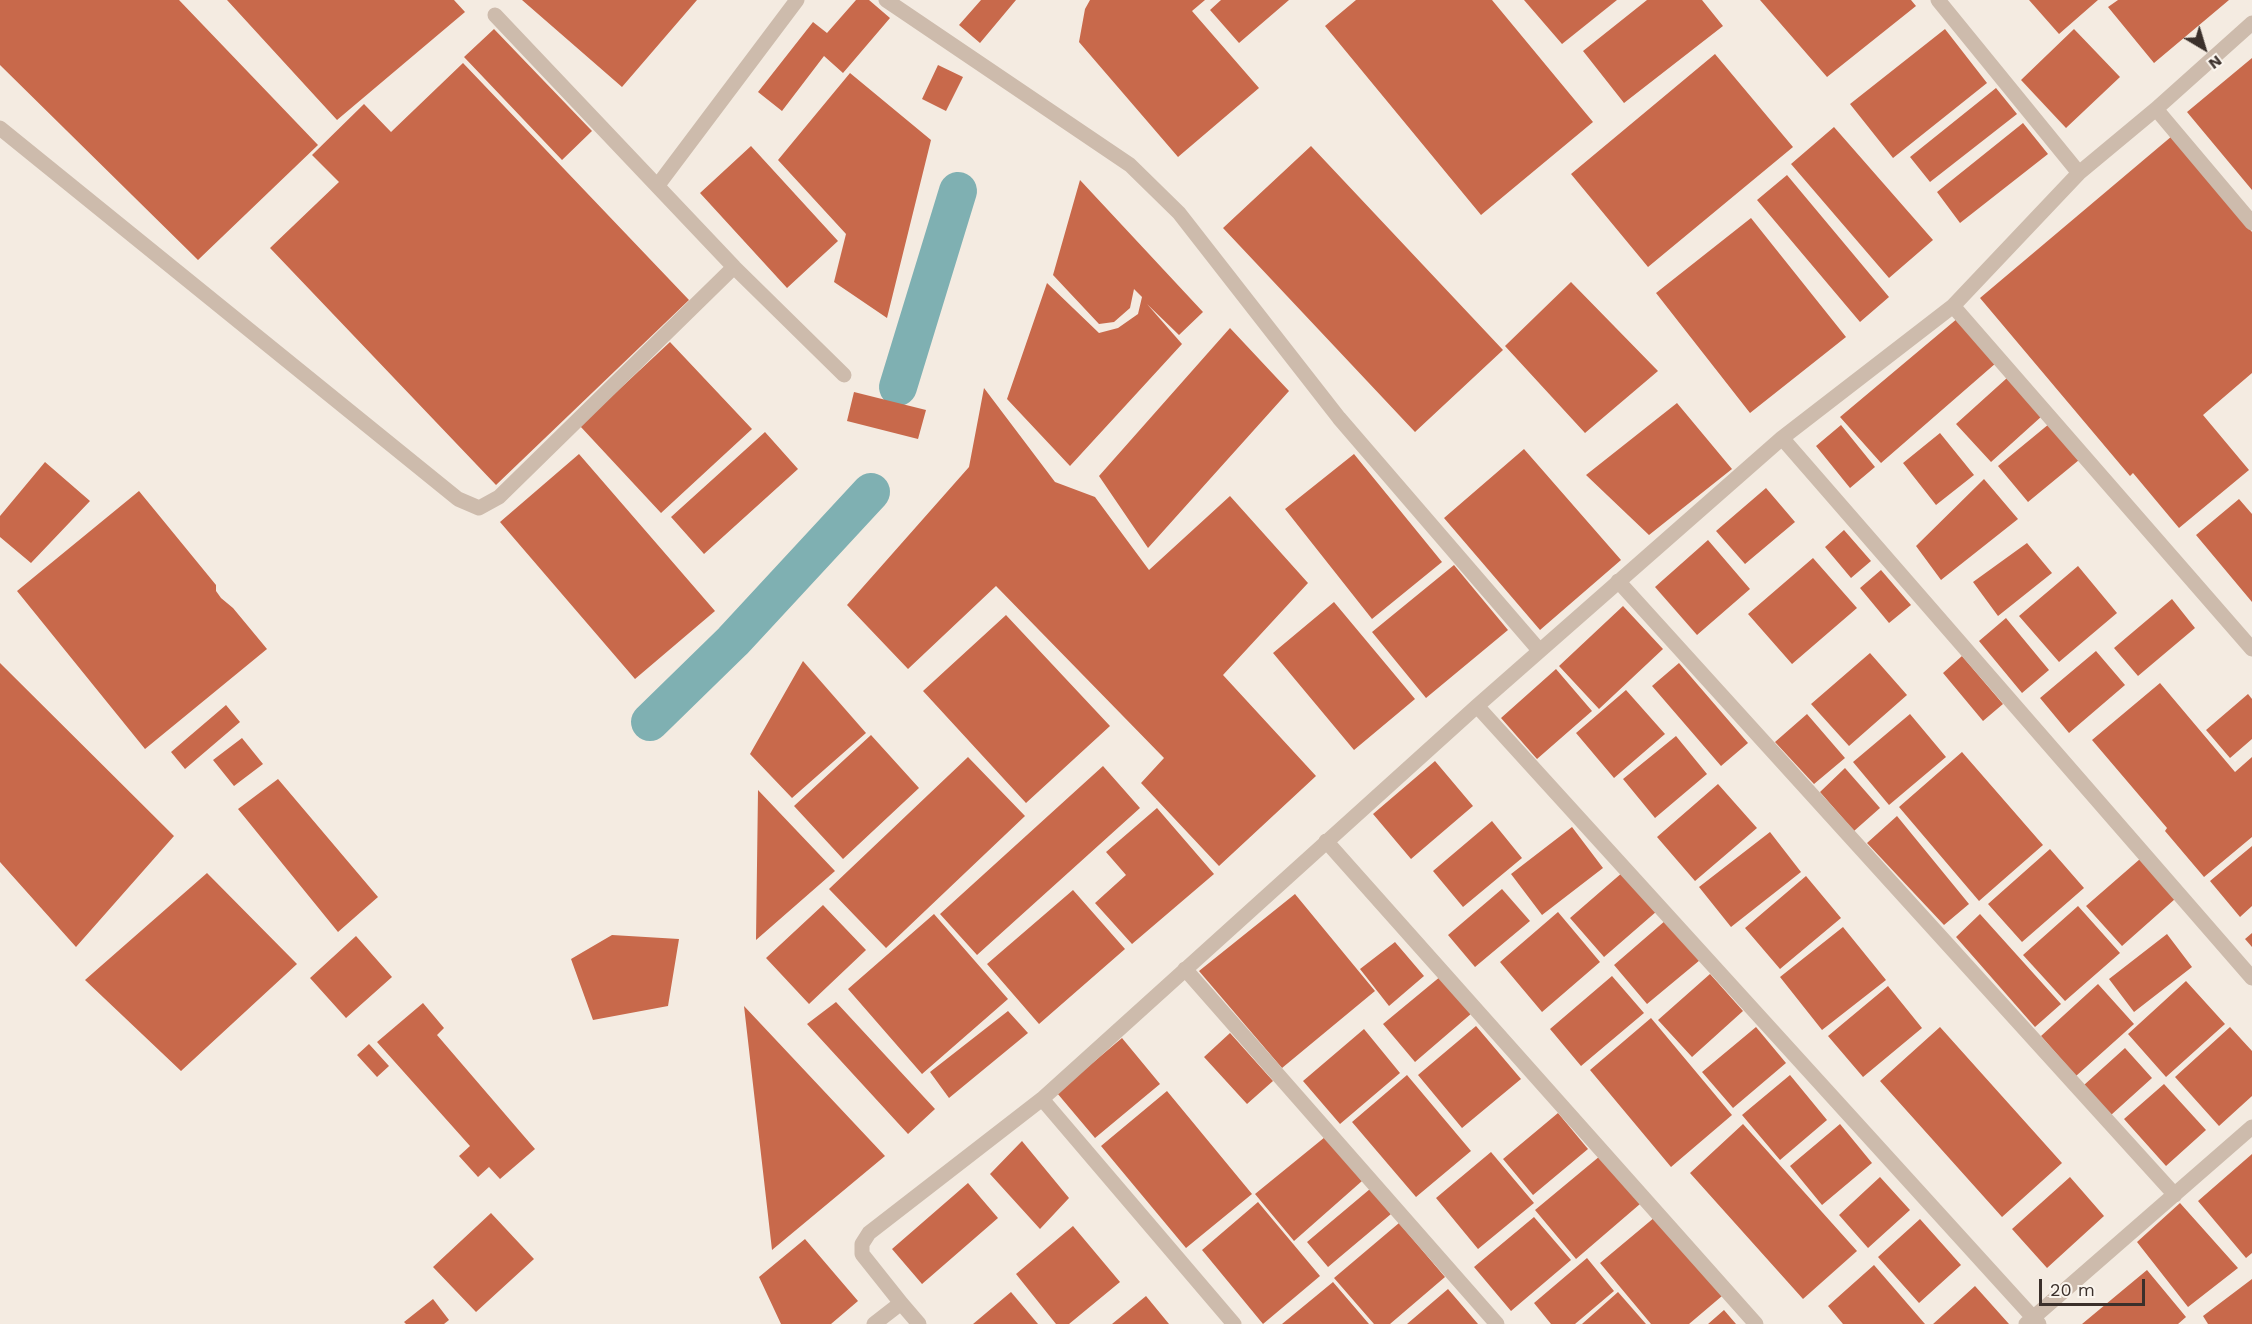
<!DOCTYPE html>
<html>
<head>
<meta charset="utf-8">
<style>
  body { margin:0 }
  #map { position:relative; width:2252px; height:1324px; overflow:hidden; background:#f4ebe1; font-family:"Work Sans",sans-serif }
  canvas { display:block }
  .north { position:absolute; left:2174px; top:18px; width:60px; height:60px; -webkit-text-stroke:4px #fbf5ee; paint-order:stroke; rotate:142deg; font-size:16px; font-weight:700; line-height:24px; text-align:center; color:#3b302b }
  .north::after { content:''; display:block; margin:auto; width:21px; height:27px; background:#3b302b; clip-path:polygon(50% 0,100% 100%,50% 72%,0 100%) }
  .scale { position:absolute; left:2039px; top:1279px; width:106px; height:27px; box-sizing:border-box; border:3px solid #3b302b; border-top:0; padding-left:8px; font-size:18px; line-height:21px; white-space:nowrap; color:#3b302b; -webkit-text-stroke:4px #fbf5ee; paint-order:stroke }
</style>
</head>
<body>
<div id="map">
<canvas width="2252" height="1324"></canvas>
<div class="north">N</div>
<div class="scale">20 m</div>
</div>
<script>
const g = document.querySelector('canvas').getContext('2d');
g.lineJoin = 'round';
function trace(path, color, width, dash) { g.strokeStyle = color; g.lineWidth = width; g.lineCap = dash ? 'butt' : 'round'; g.setLineDash(dash || []); g.stroke(path); }
function fillPath(path, color) { g.fillStyle = color; g.fill(path, 'evenodd'); }
const canal = new Path2D(`
  M 898,387 L 958,191
  M 650,722 L 733,641 L 871,492`);
const building = new Path2D(`
  M 0,0 L 179,0 L 318,145 L 198,260 L 0,65 Z
  M 227,0 L 454,0 L 465,12 L 337,120 Z
  M 522,0 L 697,0 L 622,87 Z
  M 856,0 L 869,0 L 890,18 L 843,73 L 824,56 L 782,111 L 758,92 L 813,22 L 827,33 Z
  M 981,0 L 1016,0 L 980,43 L 959,25 Z
  M 1090,0 L 1205,0 L 1192,11 L 1259,88 L 1178,157 L 1079,42 L 1085,9 Z
  M 1221,0 L 1289,0 L 1239,43 L 1210,10 Z
  M 1356,0 L 1492,0 L 1593,122 L 1481,215 L 1325,26 Z
  M 1524,0 L 1617,0 L 1562,44 Z
  M 1647,0 L 1702,0 L 1723,26 L 1624,103 L 1583,51 Z
  M 1760,0 L 1911,0 L 1916,6 L 1827,77 Z
  M 2029,0 L 2098,0 L 2059,34 Z
  M 2118,0 L 2229,0 L 2154,63 L 2108,7 Z
  M 494,29 L 592,131 L 562,160 L 464,57 Z
  M 1945,29 L 1987,83 L 1893,158 L 1850,104 Z
  M 2074,29 L 2120,77 L 2066,128 L 2021,80 Z
  M 1715,54 L 1793,147 L 1648,267 L 1571,174 Z
  M 2252,58 L 2252,190 L 2187,112 Z
  M 463,63 L 689,300 L 496,485 L 270,248 L 339,182 L 312,155 L 364,104 L 391,132 Z
  M 938,65 L 963,77 L 946,111 L 922,99 Z
  M 850,73 L 931,140 L 887,318 L 834,282 L 846,234 L 778,160 Z
  M 1996,88 L 2017,114 L 1930,182 L 1910,157 Z
  M 2023,123 L 2048,154 L 1960,223 L 1937,192 Z
  M 1834,127 L 1933,240 L 1889,278 L 1791,164 Z
  M 2172,136 L 2252,232 L 2252,373 L 2203,415 L 2249,470 L 2179,528 L 2133,473 L 2130,476 L 1980,298 Z
  M 751,146 L 838,241 L 787,288 L 700,193 Z
  M 1311,146 L 1503,350 L 1415,432 L 1223,228 Z
  M 1787,175 L 1889,297 L 1860,322 L 1757,200 Z
  M 1080,180 L 1203,312 L 1179,335 L 1147,304 L 1182,344 L 1070,466 L 1007,399 L 1047,283 L 1099,333 L 1118,328 L 1138,314 L 1142,297 L 1134,289 L 1130,308 L 1114,322 L 1099,324 L 1053,275 Z
  M 1751,218 L 1846,337 L 1750,413 L 1656,293 Z
  M 1571,282 L 1658,371 L 1585,433 L 1505,346 Z
  M 1958,318 L 1996,363 L 1881,463 L 1840,417 Z
  M 1230,328 L 1289,391 L 1148,548 L 1099,476 Z
  M 670,342 L 752,429 L 661,513 L 580,426 Z
  M 2007,378 L 2042,416 L 1991,462 L 1956,424 Z
  M 984,388 L 1055,482 L 1095,497 L 1149,570 L 1230,496 L 1308,583 L 1223,675 L 1316,776 L 1219,866 L 1141,783 L 1164,758 L 996,586 L 908,669 L 847,605 L 969,467 Z
  M 854,392 L 926,410 L 918,439 L 847,421 Z
  M 1677,403 L 1732,469 L 1649,535 L 1586,475 Z
  M 2049,424 L 2079,460 L 2028,502 L 1998,466 Z
  M 1841,425 L 1875,467 L 1850,488 L 1816,446 Z
  M 765,432 L 798,469 L 704,554 L 671,517 Z
  M 1940,433 L 1974,475 L 1936,505 L 1903,463 Z
  M 1524,449 L 1621,560 L 1540,630 L 1444,518 Z
  M 579,454 L 715,611 L 635,679 L 500,522 Z
  M 1354,454 L 1442,562 L 1372,619 L 1285,509 Z
  M 45,462 L 90,501 L 31,563 L 0,537 L 0,516 Z
  M 1984,479 L 2018,519 L 1941,580 L 1916,546 Z
  M 1766,488 L 1795,522 L 1745,564 L 1716,531 Z
  M 139,491 L 216,585 L 216,591 L 221,598 L 233,608 L 267,649 L 145,749 L 17,591 Z
  M 2239,499 L 2252,514 L 2252,602 L 2196,535 Z
  M 1844,530 L 1871,561 L 1851,578 L 1825,547 Z
  M 1708,540 L 1750,589 L 1697,635 L 1655,587 Z
  M 2027,543 L 2052,573 L 1998,616 L 1973,582 Z
  M 1813,558 L 1857,608 L 1792,664 L 1748,614 Z
  M 1454,565 L 1508,630 L 1426,698 L 1372,632 Z
  M 2078,566 L 2117,613 L 2059,662 L 2019,616 Z
  M 1881,570 L 1911,605 L 1889,623 L 1860,588 Z
  M 2172,599 L 2195,628 L 2138,676 L 2114,648 Z
  M 1334,602 L 1415,699 L 1354,750 L 1273,653 Z
  M 1623,606 L 1663,649 L 1599,709 L 1559,666 Z
  M 1006,615 L 1110,726 L 1026,803 L 923,691 Z
  M 2006,618 L 2049,670 L 2022,693 L 1979,641 Z
  M 2096,651 L 2125,685 L 2069,733 L 2040,698 Z
  M 1870,653 L 1907,695 L 1849,746 L 1811,704 Z
  M 1962,656 L 2003,704 L 1983,721 L 1943,673 Z
  M 803,661 L 866,733 L 792,798 L 750,754 Z
  M 0,663 L 174,836 L 76,947 L 0,862 Z
  M 1679,663 L 1748,743 L 1721,766 L 1652,686 Z
  M 1556,669 L 1592,711 L 1537,759 L 1501,718 Z
  M 2160,683 L 2235,772 L 2252,757 L 2252,837 L 2204,877 L 2165,831 L 2167,828 L 2092,740 Z
  M 1626,690 L 1665,734 L 1614,778 L 1576,733 Z
  M 2248,694 L 2252,699 L 2252,739 L 2230,758 L 2206,730 Z
  M 226,705 L 240,722 L 185,769 L 171,752 Z
  M 1807,714 L 1845,758 L 1814,784 L 1775,742 Z
  M 1910,714 L 1946,757 L 1889,805 L 1853,762 Z
  M 871,735 L 919,788 L 843,859 L 794,806 Z
  M 1676,736 L 1707,774 L 1655,818 L 1623,779 Z
  M 242,738 L 263,764 L 234,786 L 213,760 Z
  M 1962,752 L 2043,845 L 1979,901 L 1899,807 Z
  M 968,757 L 1025,816 L 886,948 L 829,889 Z
  M 1435,761 L 1473,806 L 1411,859 L 1373,814 Z
  M 1103,766 L 1140,808 L 977,955 L 940,914 Z
  M 1845,768 L 1880,808 L 1854,831 L 1820,792 Z
  M 278,779 L 378,897 L 338,932 L 238,809 Z
  M 1718,784 L 1757,828 L 1695,881 L 1657,837 Z
  M 758,790 L 835,871 L 756,940 Z
  M 1157,808 L 1214,874 L 1132,944 L 1095,903 L 1126,875 L 1106,852 Z
  M 1897,816 L 1969,904 L 1944,925 L 1867,843 Z
  M 1492,821 L 1522,858 L 1463,907 L 1433,871 Z
  M 1572,827 L 1603,868 L 1542,915 L 1511,874 Z
  M 1770,832 L 1801,872 L 1731,927 L 1699,887 Z
  M 2252,846 L 2252,906 L 2240,917 L 2210,881 Z
  M 2050,849 L 2084,888 L 2022,942 L 1988,904 Z
  M 2140,859 L 2175,899 L 2122,946 L 2086,906 Z
  M 1623,872 L 1657,911 L 1604,957 L 1570,918 Z
  M 207,873 L 297,964 L 181,1071 L 85,980 Z
  M 1806,876 L 1841,918 L 1780,969 L 1745,928 Z
  M 1502,889 L 1530,921 L 1475,967 L 1448,935 Z
  M 1073,890 L 1125,949 L 1039,1024 L 987,964 Z
  M 1295,894 L 1375,991 L 1282,1068 L 1199,971 Z
  M 823,905 L 866,950 L 809,1004 L 766,958 Z
  M 2078,906 L 2120,953 L 2065,1001 L 2023,955 Z
  M 1558,912 L 1600,962 L 1542,1012 L 1500,962 Z
  M 934,914 L 1008,999 L 922,1074 L 848,989 Z
  M 1980,914 L 2061,1004 L 2035,1027 L 1956,937 Z
  M 1666,920 L 1700,960 L 1647,1004 L 1614,965 Z
  M 1843,927 L 1886,980 L 1822,1030 L 1780,977 Z
  M 2252,933 L 2252,947 L 2245,939 Z
  M 2167,934 L 2192,967 L 2134,1012 L 2109,979 Z
  M 612,935 L 679,939 L 668,1006 L 593,1020 L 571,959 Z
  M 356,936 L 392,977 L 346,1018 L 310,978 Z
  M 1395,942 L 1424,976 L 1389,1006 L 1360,969 Z
  M 1710,974 L 1743,1011 L 1692,1057 L 1658,1020 Z
  M 1441,976 L 1472,1013 L 1415,1062 L 1383,1024 Z
  M 1612,976 L 1644,1013 L 1581,1066 L 1550,1029 Z
  M 2186,981 L 2225,1024 L 2166,1077 L 2128,1034 Z
  M 2098,984 L 2134,1024 L 2076,1076 L 2041,1036 Z
  M 1888,986 L 1922,1028 L 1863,1077 L 1828,1036 Z
  M 836,1002 L 935,1109 L 908,1134 L 807,1024 Z
  M 423,1003 L 444,1028 L 437,1035 L 535,1149 L 500,1179 L 489,1167 L 478,1177 L 459,1156 L 470,1146 L 377,1042 Z
  M 744,1006 L 885,1156 L 772,1250 Z
  M 1008,1011 L 1028,1033 L 949,1098 L 930,1072 Z
  M 1651,1018 L 1732,1115 L 1671,1167 L 1590,1070 Z
  M 1476,1026 L 1521,1079 L 1462,1128 L 1418,1075 Z
  M 1756,1027 L 1786,1063 L 1733,1108 L 1702,1072 Z
  M 1940,1027 L 2062,1163 L 2002,1217 L 1880,1081 Z
  M 2230,1027 L 2252,1051 L 2252,1096 L 2219,1126 L 2175,1077 Z
  M 1364,1029 L 1400,1073 L 1340,1124 L 1303,1081 Z
  M 1230,1033 L 1273,1081 L 1247,1104 L 1204,1057 Z
  M 1122,1038 L 1160,1084 L 1095,1138 L 1057,1093 Z
  M 369,1044 L 389,1066 L 377,1077 L 357,1055 Z
  M 2125,1048 L 2152,1078 L 2111,1115 L 2084,1085 Z
  M 1407,1075 L 1471,1151 L 1416,1197 L 1352,1122 Z
  M 1790,1075 L 1827,1120 L 1780,1160 L 1742,1115 Z
  M 2164,1084 L 2206,1130 L 2166,1166 L 2124,1119 Z
  M 1167,1091 L 1252,1194 L 1186,1248 L 1101,1146 Z
  M 1558,1113 L 1588,1149 L 1533,1195 L 1503,1159 Z
  M 1743,1124 L 1857,1251 L 1803,1299 L 1690,1173 Z
  M 1840,1124 L 1872,1163 L 1822,1205 L 1790,1166 Z
  M 1325,1137 L 1362,1181 L 1294,1241 L 1255,1194 Z
  M 1022,1141 L 1069,1198 L 1040,1229 L 990,1174 Z
  M 1491,1152 L 1534,1203 L 1478,1249 L 1436,1198 Z
  M 2252,1154 L 2252,1253 L 2246,1258 L 2198,1201 Z
  M 1600,1156 L 1640,1204 L 1576,1259 L 1535,1210 Z
  M 1880,1177 L 1910,1210 L 1868,1248 L 1839,1215 Z
  M 2070,1177 L 2104,1216 L 2047,1268 L 2012,1229 Z
  M 968,1183 L 998,1218 L 922,1284 L 892,1249 Z
  M 1370,1189 L 1391,1214 L 1328,1267 L 1307,1242 Z
  M 1258,1202 L 1320,1276 L 1263,1324 L 1202,1250 Z
  M 2180,1203 L 2238,1268 L 2188,1307 L 2137,1242 Z
  M 491,1213 L 534,1259 L 476,1312 L 433,1267 Z
  M 1534,1217 L 1571,1260 L 1511,1311 L 1474,1267 Z
  M 1655,1217 L 1722,1296 L 1689,1324 L 1651,1324 L 1600,1263 Z
  M 1920,1219 L 1961,1265 L 1919,1303 L 1878,1257 Z
  M 1399,1223 L 1445,1277 L 1390,1324 L 1374,1324 L 1334,1278 Z
  M 1073,1226 L 1120,1282 L 1069,1324 L 1056,1324 L 1016,1274 Z
  M 805,1239 L 858,1301 L 831,1324 L 781,1324 L 759,1277 Z
  M 1587,1258 L 1614,1291 L 1575,1324 L 1551,1324 L 1534,1303 Z
  M 1874,1265 L 1925,1324 L 1843,1324 L 1828,1306 Z
  M 2147,1270 L 2186,1317 L 2178,1324 L 2082,1324 Z
  M 2252,1279 L 2252,1324 L 2208,1324 L 2203,1316 Z
  M 1333,1282 L 1369,1324 L 1282,1324 Z
  M 1975,1286 L 2009,1324 L 1933,1324 Z
  M 1448,1289 L 1478,1324 L 1407,1324 Z
  M 1011,1292 L 1038,1324 L 973,1324 Z
  M 1618,1292 L 1646,1324 L 1582,1324 Z
  M 1146,1296 L 1169,1324 L 1112,1324 Z
  M 433,1299 L 449,1320 L 444,1324 L 406,1324 L 404,1322 Z
  M 1724,1310 L 1736,1324 L 1708,1324 Z`);
const street = new Path2D(`
  M 886,0 L 1130,165 L 1179,213 L 1339,418 L 1539,650
  M 1938,0 L 2079,173
  M 2156,109 L 2252,223
  M 0,128 L 458,499 L 479,508 L 499,497 L 734,267 L 495,15
  M 658,185 L 797,0
  M 734,267 L 844,375
  M 1953,306 L 2252,649
  M 1782,438 L 2252,978
  M 1618,581 L 2175,1195
  M 1477,706 L 2039,1324
  M 1326,841 L 1756,1324
  M 1185,969 L 1497,1324
  M 1042,1099 L 1234,1324
  M 901,1303 L 919,1324
  M 874,1324 L 901,1303 L 862,1254 L 862,1244 L 869,1233 L 1042,1099 L 1477,706 L 1782,438 L 1953,306 L 2079,173 L 2156,109 L 2252,23
  M 2026,1324 L 2252,1127`);
trace(canal, '#7fb0b2', 38);
fillPath(building, '#c8694b');
trace(street, '#cdbbac', 15);
</script>
</body>
</html>
